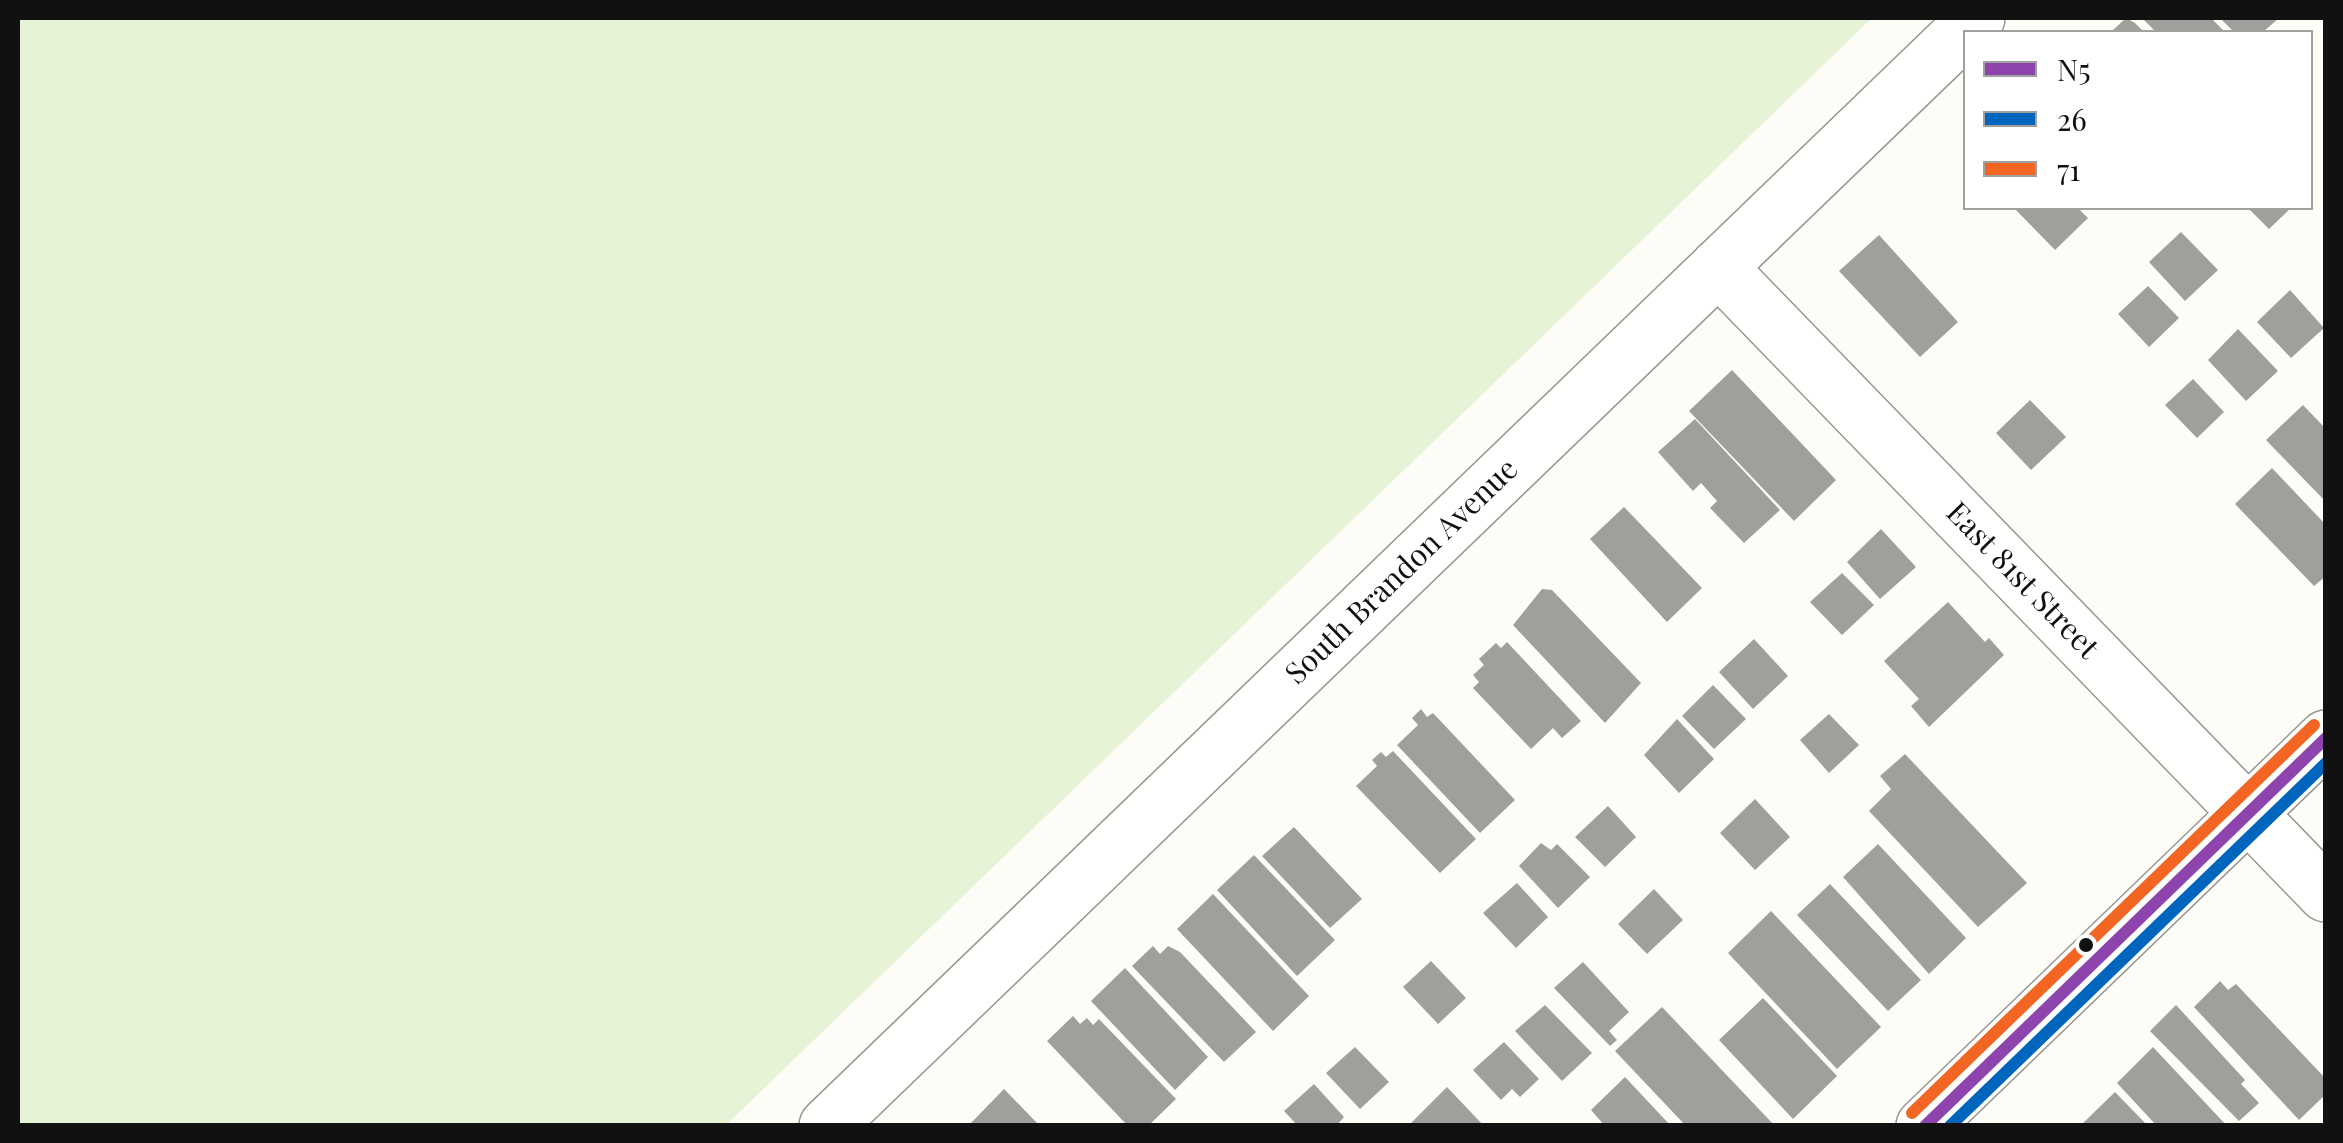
<!DOCTYPE html>
<html>
<head>
<meta charset="utf-8">
<style>
  body { margin:0 }
  #map { position:relative; width:2343px; height:1143px; overflow:hidden; background:#fdfcf7; font-family:"Playfair Display",serif }
  canvas { display:block }
  .frame { position:absolute; inset:0; border:20px solid #111; pointer-events:none }
  .legend { position:absolute; left:1963px; top:30px; width:350px; height:180px; box-sizing:border-box; background:#fff; border:2px solid #a0a0a0; margin:0; padding:12px 18px; list-style:none; font-size:30px; color:#111 }
  .legend li { display:flex; align-items:center; gap:20px; height:50px }
  .legend b { width:50px; border:2px solid #a0a0a0 }
</style>
</head>
<body>
<div id="map">
<canvas width="2343" height="1143"></canvas>
<div class="frame"></div>
<ul class="legend">
<li><b style="height:12px;background:#8e44ad"></b>N5</li>
<li><b style="height:12px;background:#0065bd"></b>26</li>
<li><b style="height:12px;background:#f26522"></b>71</li>
</ul>
</div>
<script>
const g = document.querySelector('canvas').getContext('2d');
g.lineJoin = 'round';
function fillPath(path, color) { g.fillStyle = color; g.fill(path, 'evenodd'); }
function trace(path, color, width, dash) { g.strokeStyle = color; g.lineWidth = width; g.lineCap = dash ? 'butt' : 'round'; g.setLineDash(dash || []); g.stroke(path); }
function drawText(font, color, halo, rows, align = 'center') {
  g.font = font + ' "Playfair Display",serif'; g.lineWidth = 10; g.setLineDash([]); g.textBaseline = 'middle'; g.strokeStyle = halo; g.fillStyle = color; for (const [text, x, y, turn = 0] of rows) {
    g.save(); g.translate(x, y); g.rotate((+turn || 0) * Math.PI / 180); g.textAlign = isNaN(turn) ? turn : align; if (halo) g.strokeText(text, 0, 0); g.fillText(text, 0, 0); g.restore();
  }
}
const green = new Path2D(`
  M 18,18 L 1872,18 L 725,1126 L 18,1125 Z`);
const building = new Path2D(`
  M 2126,18 L 2135,23 L 2144,32 L 2111,32 Z
  M 2142,18 L 2211,18 L 2225,32 L 2156,32 Z
  M 2220,18 L 2279,18 L 2263,32 L 2234,32 Z
  M 2014,208 L 2078,208 L 2088,218 L 2055,250 Z
  M 2248,208 L 2291,208 L 2269,229 Z
  M 2181,232 L 2218,270 L 2185,301 L 2149,262 Z
  M 1879,235 L 1958,322 L 1920,357 L 1839,271 Z
  M 2148,286 L 2179,318 L 2149,347 L 2118,314 Z
  M 2290,290 L 2324,328 L 2291,358 L 2257,322 Z
  M 2238,329 L 2278,371 L 2246,401 L 2208,360 Z
  M 1732,370 L 1836,480 L 1794,521 L 1689,411 Z
  M 2193,379 L 2224,412 L 2197,438 L 2165,405 Z
  M 2030,400 L 2066,437 L 2031,470 L 1996,433 Z
  M 2303,405 L 2326,429 L 2326,502 L 2266,440 Z
  M 1695,419 L 1780,510 L 1744,543 L 1710,508 L 1717,501 L 1701,483 L 1693,491 L 1658,452 Z
  M 2272,468 L 2326,525 L 2326,576 L 2314,586 L 2235,504 Z
  M 1624,507 L 1702,588 L 1667,622 L 1590,539 Z
  M 1881,529 L 1916,567 L 1880,599 L 1847,562 Z
  M 1842,573 L 1874,605 L 1842,635 L 1810,602 Z
  M 1542,589 L 1552,590 L 1641,683 L 1605,723 L 1513,625 Z
  M 1948,602 L 1985,642 L 1989,638 L 2004,655 L 1929,727 L 1911,706 L 1919,699 L 1884,661 Z
  M 1754,639 L 1788,676 L 1753,709 L 1719,672 Z
  M 1507,642 L 1581,721 L 1562,738 L 1553,728 L 1531,749 L 1473,688 L 1479,682 L 1473,675 L 1484,665 L 1479,659 L 1496,643 L 1501,648 Z
  M 1713,685 L 1746,719 L 1714,749 L 1682,716 Z
  M 1421,709 L 1427,717 L 1433,713 L 1515,800 L 1480,833 L 1397,745 L 1418,725 L 1412,718 Z
  M 1829,714 L 1859,745 L 1829,773 L 1800,740 Z
  M 1677,719 L 1714,759 L 1679,793 L 1644,755 Z
  M 1393,751 L 1476,839 L 1440,873 L 1356,786 L 1377,766 L 1372,760 L 1381,752 L 1386,757 Z
  M 1905,754 L 2027,883 L 1978,927 L 1869,811 L 1891,789 L 1880,776 Z
  M 1755,799 L 1790,837 L 1755,870 L 1720,833 Z
  M 1608,806 L 1636,837 L 1605,867 L 1575,837 Z
  M 1294,827 L 1362,899 L 1330,928 L 1262,856 Z
  M 1541,843 L 1551,850 L 1557,844 L 1590,877 L 1558,908 L 1519,866 Z
  M 1878,844 L 1966,938 L 1929,974 L 1843,877 Z
  M 1254,855 L 1335,940 L 1297,976 L 1217,890 Z
  M 1517,883 L 1548,917 L 1516,948 L 1483,913 Z
  M 1830,884 L 1921,980 L 1888,1011 L 1797,915 Z
  M 1654,889 L 1683,920 L 1647,954 L 1618,924 Z
  M 1213,894 L 1309,996 L 1273,1031 L 1177,929 Z
  M 1771,911 L 1881,1027 L 1837,1069 L 1728,953 Z
  M 1153,946 L 1160,954 L 1168,946 L 1180,952 L 1256,1032 L 1224,1062 L 1132,966 Z
  M 1431,961 L 1466,998 L 1438,1024 L 1403,987 Z
  M 1583,962 L 1629,1012 L 1609,1031 L 1617,1040 L 1610,1046 L 1554,988 Z
  M 1125,968 L 1208,1057 L 1175,1090 L 1091,1001 Z
  M 2220,981 L 2228,990 L 2236,984 L 2326,1079 L 2326,1094 L 2299,1120 L 2194,1007 Z
  M 1763,998 L 1837,1076 L 1793,1119 L 1719,1040 Z
  M 1545,1005 L 1592,1053 L 1562,1081 L 1515,1031 Z
  M 2176,1005 L 2245,1080 L 2241,1084 L 2259,1103 L 2239,1121 L 2150,1031 Z
  M 1662,1007 L 1775,1126 L 1686,1126 L 1615,1051 Z
  M 1073,1016 L 1080,1024 L 1087,1018 L 1093,1025 L 1099,1019 L 1176,1099 L 1148,1126 L 1128,1126 L 1047,1041 Z
  M 1504,1042 L 1539,1079 L 1520,1097 L 1512,1089 L 1501,1100 L 1473,1070 Z
  M 1355,1047 L 1389,1082 L 1360,1109 L 1326,1073 Z
  M 2153,1047 L 2227,1126 L 2157,1126 L 2117,1083 Z
  M 1625,1077 L 1671,1126 L 1605,1126 L 1591,1110 Z
  M 1314,1084 L 1344,1117 L 1336,1126 L 1298,1126 L 1284,1111 Z
  M 1447,1087 L 1484,1126 L 1410,1124 Z
  M 1004,1089 L 1040,1126 L 968,1126 Z
  M 2115,1092 L 2148,1126 L 2080,1126 Z`);
const minor = new Path2D(`
  M 1718,267 L 2326,894
  M 827,1126 L 1977,18
  M 1924,1126 L 2326,738`);
const bus1 = new Path2D(`
  M 1925,1126 L 2326,738`);
const bus2 = new Path2D(`
  M 1950,1126 L 2326,763`);
const bus3 = new Path2D(`
  M 1912,1113 L 2314,725`);
const markers = [
  [2086,945,9,"#111"]
];
const streetNames = [
  ["South Brandon Avenue",1402,572,-44],
  ["East 81st Street",2022,581,46]
];
fillPath(green, '#e7f3d7');
fillPath(building, '#a19f9c');
trace(minor, '#979795', 58);
trace(minor, '#fffffe', 55);
trace(bus1, '#8e44ad', 12);
trace(bus2, '#0065bd', 12);
trace(bus3, '#f26522', 12);
for (const [x, y, r, color] of markers) { const dot = new Path2D(); dot.arc(x, y, r, 0, 2 * Math.PI); g.fillStyle = color; g.fill(dot); trace(dot, '#fff', 4); }
drawText('30px', '#111', '#fff', streetNames);
</script>
</body>
</html>
